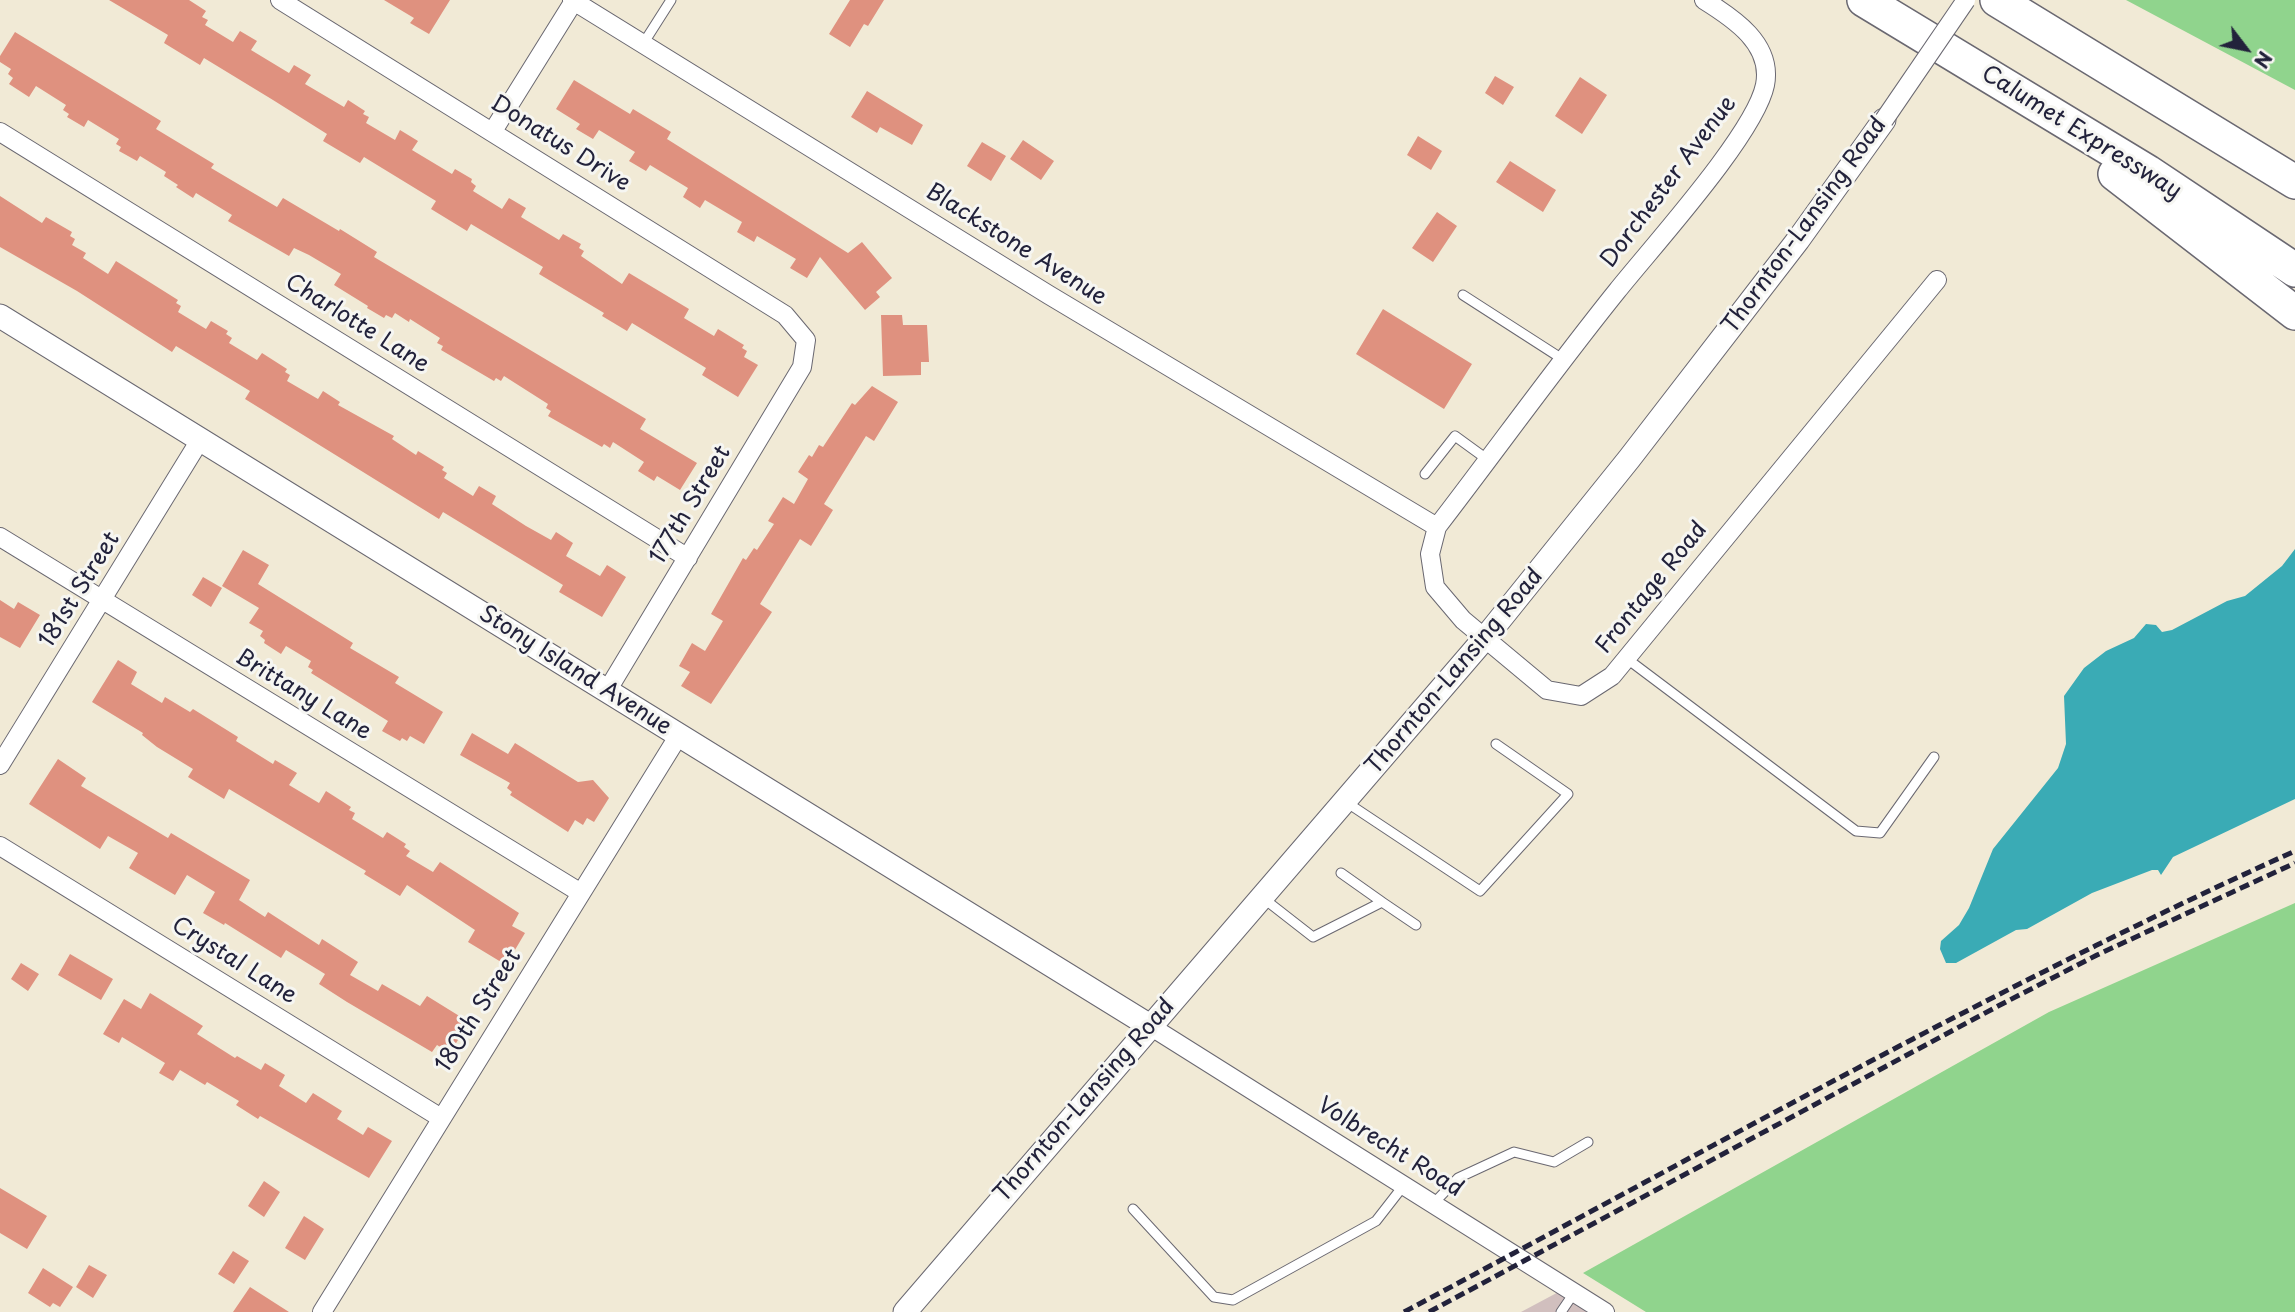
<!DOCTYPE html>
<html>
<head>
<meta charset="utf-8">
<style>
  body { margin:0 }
  #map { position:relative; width:2295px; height:1312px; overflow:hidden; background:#f1ead6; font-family:"Playpen Sans",sans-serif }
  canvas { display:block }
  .north { position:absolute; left:2211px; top:14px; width:70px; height:70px; -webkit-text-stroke:5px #f6f6f2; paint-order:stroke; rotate:122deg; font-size:19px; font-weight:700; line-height:28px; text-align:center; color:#22223b }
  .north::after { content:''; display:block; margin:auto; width:24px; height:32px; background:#22223b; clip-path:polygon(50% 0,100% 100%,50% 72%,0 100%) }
</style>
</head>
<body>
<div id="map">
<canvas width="2295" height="1312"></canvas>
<div class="north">N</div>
</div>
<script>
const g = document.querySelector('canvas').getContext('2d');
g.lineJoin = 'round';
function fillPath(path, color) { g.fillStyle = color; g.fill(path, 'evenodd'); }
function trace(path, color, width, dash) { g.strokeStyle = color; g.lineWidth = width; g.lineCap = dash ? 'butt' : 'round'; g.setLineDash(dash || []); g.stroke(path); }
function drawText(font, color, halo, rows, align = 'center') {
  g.font = font + ' "Playpen Sans",sans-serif'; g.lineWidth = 6; g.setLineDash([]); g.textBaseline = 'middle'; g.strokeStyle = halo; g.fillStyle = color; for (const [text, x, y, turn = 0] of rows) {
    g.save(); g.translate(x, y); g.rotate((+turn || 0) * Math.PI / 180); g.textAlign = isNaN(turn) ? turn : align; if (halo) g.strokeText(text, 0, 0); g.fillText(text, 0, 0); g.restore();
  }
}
const industrial = new Path2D(`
  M 1566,1288 L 1605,1312 L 1521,1312 Z`);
const green = new Path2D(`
  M 2126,0 L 2295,0 L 2295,90 Z
  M 2295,903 L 2295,1312 L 1646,1312 L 1583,1273 L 2049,1012 Z`);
const water = new Path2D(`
  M 2295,549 L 2295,799 L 2173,857 L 2161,875 L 2158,870 L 2152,870 L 2092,893 L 2027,929 L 2016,930 L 1956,963 L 1946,963 L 1940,949 L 1941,941 L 1959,925 L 1969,908 L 1993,849 L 2058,768 L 2066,744 L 2064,696 L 2084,668 L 2106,651 L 2134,638 L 2146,624 L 2156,625 L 2162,632 L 2172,630 L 2227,601 L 2245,596 L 2282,566 Z`);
const building = new Path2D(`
  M 109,0 L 189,0 L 206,11 L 202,17 L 208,20 L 205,25 L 233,42 L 240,31 L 257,41 L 251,50 L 289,73 L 294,65 L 311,75 L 305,84 L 344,107 L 348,100 L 365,111 L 363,114 L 369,117 L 366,123 L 395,140 L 400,130 L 418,141 L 412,150 L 452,174 L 455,169 L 472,179 L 471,182 L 476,186 L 473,191 L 502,209 L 509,198 L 526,208 L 521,217 L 559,240 L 563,234 L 581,244 L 579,248 L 584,251 L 581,256 L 622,284 L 629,273 L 689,309 L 684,318 L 714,336 L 718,329 L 744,345 L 742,348 L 747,351 L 744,357 L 758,365 L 738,397 L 702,375 L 706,368 L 632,323 L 627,331 L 602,316 L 604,313 L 539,274 L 543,267 L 471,224 L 467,231 L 431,209 L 436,201 L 364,157 L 360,163 L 323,141 L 327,134 L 273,100 L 204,58 L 200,65 L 164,43 L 168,35 Z
  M 384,0 L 450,0 L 429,34 L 410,23 L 414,18 Z
  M 850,0 L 884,0 L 868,26 L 864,24 L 850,47 L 829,34 Z
  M 15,32 L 161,121 L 156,129 L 214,164 L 211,168 L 277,207 L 283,198 L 339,231 L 340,229 L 377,252 L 374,257 L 646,419 L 640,429 L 697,463 L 680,490 L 657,476 L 654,481 L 638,471 L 644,462 L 613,442 L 610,448 L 604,444 L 602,447 L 548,416 L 551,411 L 546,408 L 548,404 L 504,376 L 501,381 L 496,378 L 494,381 L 441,350 L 443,346 L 437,343 L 440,338 L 410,319 L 409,322 L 395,313 L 392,318 L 386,315 L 384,318 L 367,308 L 368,306 L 334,285 L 341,274 L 309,255 L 294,248 L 289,256 L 228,221 L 232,215 L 196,193 L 193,198 L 176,187 L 178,185 L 164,176 L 166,172 L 140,156 L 137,161 L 119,151 L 121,147 L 116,144 L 119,139 L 88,120 L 84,127 L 67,117 L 69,114 L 63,110 L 66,105 L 36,86 L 29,97 L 9,84 L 13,78 L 8,74 L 11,69 L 0,62 L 0,56 Z
  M 1495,76 L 1514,87 L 1503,105 L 1485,93 Z
  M 1580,77 L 1607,95 L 1582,134 L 1555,116 Z
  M 574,80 L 630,114 L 633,109 L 671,132 L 667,139 L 848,253 L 862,242 L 892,278 L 876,292 L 880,297 L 865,310 L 820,257 L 807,278 L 790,268 L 796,259 L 757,236 L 754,242 L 737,232 L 742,222 L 705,200 L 700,208 L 683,197 L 688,188 L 650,165 L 646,171 L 629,161 L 635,152 L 599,130 L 593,139 L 576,129 L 580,124 L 556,109 Z
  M 867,91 L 923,125 L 912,145 L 880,127 L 877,133 L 851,117 Z
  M 1418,136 L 1442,151 L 1431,170 L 1407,155 Z
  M 1023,140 L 1054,161 L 1041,180 L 1010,159 Z
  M 982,142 L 1006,156 L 991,181 L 967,166 Z
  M 1510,161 L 1556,190 L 1543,212 L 1496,182 Z
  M 0,196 L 42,223 L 46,217 L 72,232 L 70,236 L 75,239 L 72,245 L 86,253 L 83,258 L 108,274 L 116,261 L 178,300 L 176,303 L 181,306 L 178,312 L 206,329 L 211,321 L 228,331 L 226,334 L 232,338 L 229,343 L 257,360 L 262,353 L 287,369 L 285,372 L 290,375 L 287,381 L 318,399 L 323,391 L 340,402 L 338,405 L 394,436 L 392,439 L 416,455 L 418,451 L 444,467 L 442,470 L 447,473 L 444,478 L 473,496 L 479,486 L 496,496 L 492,504 L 526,526 L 551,540 L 556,532 L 573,543 L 566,556 L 600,576 L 607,565 L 626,577 L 602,617 L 559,592 L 563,585 L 443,512 L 439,519 L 245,399 L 250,391 L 176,346 L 172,352 L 77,291 L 0,247 Z
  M 1437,212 L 1457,226 L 1433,262 L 1412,248 Z
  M 1383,309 L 1472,364 L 1444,409 L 1356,354 Z
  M 881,315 L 902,315 L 903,325 L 927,325 L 929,362 L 921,362 L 921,375 L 883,376 Z
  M 872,386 L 898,402 L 874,441 L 866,436 L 824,504 L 833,510 L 811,546 L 800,539 L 760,604 L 772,612 L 711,704 L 681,686 L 690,672 L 679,666 L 692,643 L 705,651 L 723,621 L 711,614 L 743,558 L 746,560 L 754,548 L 757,550 L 774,524 L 768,521 L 783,497 L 794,504 L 808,479 L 798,472 L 809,455 L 812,457 L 819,445 L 823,447 L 852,403 L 855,405 Z
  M 243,550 L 269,565 L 258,584 L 353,643 L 350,648 L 399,677 L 395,683 L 443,712 L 424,744 L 410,736 L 407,741 L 402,738 L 400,741 L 382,731 L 388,721 L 311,673 L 313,670 L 308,667 L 311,661 L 286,646 L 281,654 L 264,643 L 265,640 L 260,636 L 263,631 L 249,623 L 259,608 L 222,586 Z
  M 203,577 L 222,588 L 211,607 L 192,595 Z
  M 0,600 L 14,609 L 18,602 L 40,615 L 20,648 L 0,637 Z
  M 118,660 L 137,672 L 131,684 L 162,703 L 165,697 L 190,712 L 193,709 L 238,737 L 236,741 L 273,764 L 275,760 L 297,773 L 289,785 L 319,803 L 326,791 L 351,807 L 349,810 L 355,813 L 352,819 L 383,838 L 387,832 L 406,844 L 404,847 L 410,851 L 406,856 L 433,872 L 440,862 L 519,913 L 512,926 L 525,933 L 506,965 L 468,942 L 475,930 L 407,885 L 400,896 L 364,874 L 366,871 L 229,789 L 224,799 L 188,777 L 193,769 L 157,747 L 142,735 L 143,733 L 92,702 Z
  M 472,733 L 508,754 L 515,743 L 578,782 L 593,780 L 609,798 L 594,822 L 587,818 L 583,825 L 575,820 L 568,832 L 510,795 L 512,792 L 507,788 L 510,783 L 460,755 Z
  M 58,759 L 86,778 L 81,786 L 168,838 L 171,833 L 250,880 L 239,900 L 265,917 L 268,912 L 319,945 L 322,939 L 358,962 L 350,975 L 378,991 L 382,984 L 420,1006 L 427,996 L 469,1022 L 450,1053 L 437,1045 L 432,1052 L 347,1002 L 319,984 L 325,974 L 286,950 L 281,958 L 225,923 L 224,925 L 203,913 L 215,892 L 187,875 L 175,895 L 129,868 L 138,853 L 108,836 L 100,849 L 29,804 Z
  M 70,954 L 113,979 L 101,1000 L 58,975 Z
  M 21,963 L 39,974 L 28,991 L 11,979 Z
  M 150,993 L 203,1026 L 197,1034 L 235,1058 L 237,1056 L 261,1070 L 265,1063 L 285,1075 L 279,1086 L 306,1103 L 313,1093 L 342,1111 L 337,1119 L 363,1135 L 368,1127 L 392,1141 L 369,1178 L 260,1116 L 258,1119 L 236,1105 L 239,1101 L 207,1082 L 205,1085 L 180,1070 L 173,1081 L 159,1073 L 165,1063 L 122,1037 L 119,1043 L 103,1034 L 124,999 L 141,1009 Z
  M 264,1181 L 280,1192 L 264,1217 L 248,1206 Z
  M 0,1188 L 47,1216 L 27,1249 L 0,1233 Z
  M 304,1216 L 324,1229 L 305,1260 L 285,1248 Z
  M 233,1251 L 249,1261 L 234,1284 L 218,1274 Z
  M 89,1265 L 107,1275 L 93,1298 L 76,1287 Z
  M 43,1268 L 73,1287 L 60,1307 L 53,1303 L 50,1307 L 28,1293 Z
  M 250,1287 L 289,1312 L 233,1312 Z`);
const service = new Path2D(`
  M 643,44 L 671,0
  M 1463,295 L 1564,360
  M 1425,474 L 1455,436 L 1488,460
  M 1626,658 L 1856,831 L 1880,833 L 1934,757
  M 1346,802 L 1480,891 L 1568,794 L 1496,744
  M 1341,873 L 1382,902
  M 1263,898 L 1313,937 L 1382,902 L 1416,925
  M 1433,1204 L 1458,1178 L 1514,1152 L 1554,1162 L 1588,1142
  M 1133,1209 L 1214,1297 L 1233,1300 L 1376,1221 L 1404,1185
  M 1561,1312 L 1574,1293`);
const minor = new Path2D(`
  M 280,0 L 785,315 L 806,340 L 802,367 L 607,691
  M 572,0 L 1049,295 L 1437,527
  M 1704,0 C 1733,18 1773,44 1765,85 C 1755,134 1652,247 1617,291 C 1555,368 1497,449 1437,527 L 1430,554 L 1435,587 L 1463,620 L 1547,690 L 1581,696 L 1612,676 L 1937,280
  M 493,131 L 574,1
  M 0,132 L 688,558
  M 0,537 L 581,893
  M 0,765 L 200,440
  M 0,846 L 441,1118
  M 1150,1026 L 1605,1312
  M 322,1312 L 679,735`);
const tertiary = new Path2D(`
  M 0,316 L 1150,1026
  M 905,1312 L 1485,638 L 1629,459 L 1798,240 L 1884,120`);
const motorway = new Path2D(`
  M 1864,0 L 2148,172 L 2295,270
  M 1997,0 L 2295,182
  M 2115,174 L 2295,313`);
const rail = new Path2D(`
  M 1404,1312 C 1699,1155 1990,989 2295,851
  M 1429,1312 L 2000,1005 L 2097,955 L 2295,863`);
const minorBridge = new Path2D(`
  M 1884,120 L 1966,0`);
const streetNames = [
  ["Calumet Expressway",2081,133,32],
  ["Donatus Drive",560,144,32],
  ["Dorchester Avenue",1669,182,-53],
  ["Thornton-Lansing Road",1805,226,-54],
  ["Blackstone Avenue",1016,245,32],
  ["Charlotte Lane",357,324,32],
  ["177th Street",691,505,-59],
  ["Frontage Road",1652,588,-51],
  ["181st Street",80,590,-58],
  ["Stony Island Avenue",575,671,32],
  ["Thornton-Lansing Road",1455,672,-50],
  ["Brittany Lane",303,695,31],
  ["Crystal Lane",234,961,32],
  ["180th Street",479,1011,-58],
  ["Thornton-Lansing Road",1085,1101,-49],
  ["Volbrecht Road",1390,1148,32]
];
fillPath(industrial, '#d1bfbe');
fillPath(green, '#90d48d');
fillPath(water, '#3aabb5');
fillPath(building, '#df917f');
trace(service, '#6a6871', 11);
trace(minor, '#6a6871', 20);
trace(tertiary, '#6a6871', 25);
trace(motorway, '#6a6871', 36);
trace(service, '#fff', 9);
trace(minor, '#fff', 18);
trace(tertiary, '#fff', 23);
trace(motorway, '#fff', 33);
trace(rail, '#22223b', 5, [10, 5]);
trace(minorBridge, '#6a6871', 20, []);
trace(minorBridge, '#fff', 18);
drawText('23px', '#22223b', '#f6f6f2', streetNames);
</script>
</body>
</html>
